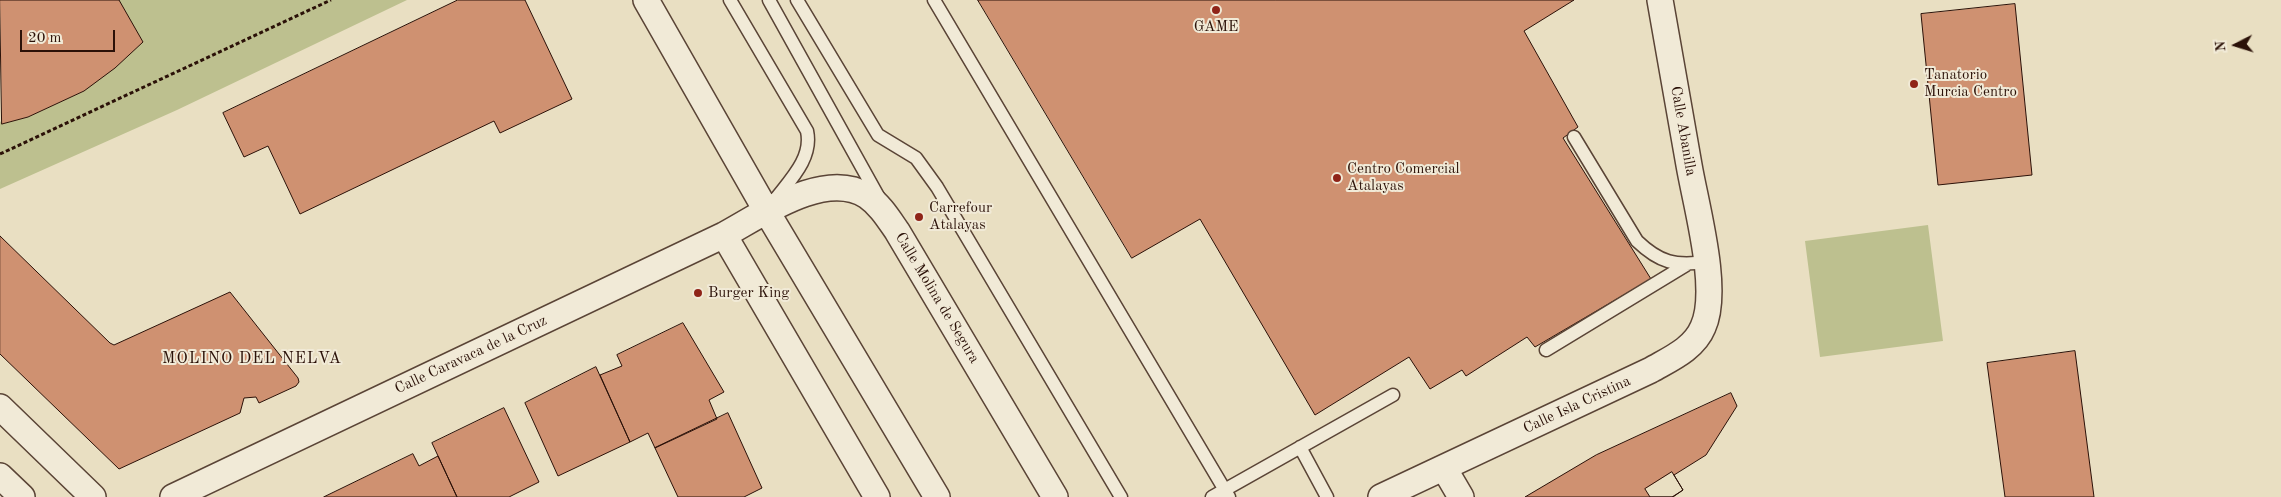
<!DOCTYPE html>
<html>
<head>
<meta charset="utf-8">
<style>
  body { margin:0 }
  #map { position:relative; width:2281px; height:497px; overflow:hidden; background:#e9dfc2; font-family:"Old Standard TT",serif }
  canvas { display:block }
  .north { position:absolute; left:2211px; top:20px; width:50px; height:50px; -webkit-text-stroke:4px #f1ead7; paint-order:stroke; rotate:265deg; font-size:14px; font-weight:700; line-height:20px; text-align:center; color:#2b1108 }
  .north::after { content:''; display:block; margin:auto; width:18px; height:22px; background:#2b1108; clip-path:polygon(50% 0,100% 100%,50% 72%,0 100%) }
  .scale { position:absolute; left:20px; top:30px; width:95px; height:22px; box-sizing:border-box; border:2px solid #2b1108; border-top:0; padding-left:6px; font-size:15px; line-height:18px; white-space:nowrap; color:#2b1108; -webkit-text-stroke:4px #f1ead7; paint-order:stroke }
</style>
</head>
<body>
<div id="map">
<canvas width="2281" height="497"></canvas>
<div class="north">N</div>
<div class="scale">20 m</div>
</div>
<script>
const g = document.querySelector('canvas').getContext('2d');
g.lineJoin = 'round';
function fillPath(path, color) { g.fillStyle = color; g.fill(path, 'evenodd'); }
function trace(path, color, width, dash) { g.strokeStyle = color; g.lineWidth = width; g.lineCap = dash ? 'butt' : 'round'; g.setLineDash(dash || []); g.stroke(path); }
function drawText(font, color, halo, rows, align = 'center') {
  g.font = font + ' "Old Standard TT",serif'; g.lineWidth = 4; g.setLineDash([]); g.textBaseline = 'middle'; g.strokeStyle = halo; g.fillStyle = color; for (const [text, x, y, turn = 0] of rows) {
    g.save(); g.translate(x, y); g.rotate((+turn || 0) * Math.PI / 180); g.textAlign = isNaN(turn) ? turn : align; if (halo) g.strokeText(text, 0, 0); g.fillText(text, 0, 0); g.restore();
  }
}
const green = new Path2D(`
  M 119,0 L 407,0 L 177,110 L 0,189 L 0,121 L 2,124 L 28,117 L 84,91 Z
  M 1928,225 L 1943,341 L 1820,357 L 1805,241 Z`);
const building = new Path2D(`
  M 0,0 L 119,0 L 143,42 L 115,68 L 84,91 L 28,117 L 2,124 Z
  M 458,0 L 525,0 L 572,99 L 500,133 L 494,121 L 300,214 L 268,146 L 244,157 L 223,113 Z
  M 978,0 L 1574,0 L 1524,31 L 1578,127 L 1563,138 L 1651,279 L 1535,347 L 1527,337 L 1466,376 L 1462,370 L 1430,389 L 1409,357 L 1315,415 L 1200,219 L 1132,258 Z
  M 2015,4 L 2032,175 L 1938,185 L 1921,14 Z
  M 0,236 L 110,343 L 114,345 L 230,292 L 298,378 L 299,382 L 296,386 L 259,403 L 256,397 L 244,398 L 240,413 L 119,469 L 0,354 Z
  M 683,323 L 724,392 L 709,400 L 717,419 L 655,448 L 648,433 L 630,442 L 600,375 L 622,366 L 617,355 Z
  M 2075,351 L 2094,497 L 2005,497 L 1987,363 Z
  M 596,367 L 630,442 L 558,476 L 525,403 Z
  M 1731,393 L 1737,406 L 1706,455 L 1674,475 L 1683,490 L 1673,497 L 1525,497 L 1596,455 Z
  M 504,408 L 539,482 L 509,497 L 457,497 L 432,443 Z
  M 728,413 L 762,488 L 744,497 L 678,497 L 655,448 Z
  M 413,454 L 419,466 L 438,456 L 457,497 L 324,497 Z
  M 1672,472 L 1683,490 L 1672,497 L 1650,497 L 1645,489 Z`);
const path = new Path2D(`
  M 0,154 L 331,0`);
const service = new Path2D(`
  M 730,0 L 807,131 C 813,158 790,180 774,201
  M 769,0 L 879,198
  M 797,0 L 878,135 L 916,158 L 937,187 L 1121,497
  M 934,0 L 1229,497
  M 1574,137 L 1637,241 C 1660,263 1675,266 1706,262
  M 1546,350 L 1686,265
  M 1300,447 L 1327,497
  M 1212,497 L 1393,395`);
const minor = new Path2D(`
  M 646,0 L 767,212 L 937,497
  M 724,235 L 877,497
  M 0,407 L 93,497
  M 1444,468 L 1461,497
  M 0,476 L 22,497
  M 173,497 L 724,235 C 761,215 825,169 867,196 C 880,205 888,218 897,231 L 1055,497
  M 1381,497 L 1651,370 C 1670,359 1694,349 1703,327 C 1720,290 1696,206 1689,165 C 1679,110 1670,55 1660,0`);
const markers = [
  [1216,10,5,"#8f2418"],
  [1914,84,5,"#8f2418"],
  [1337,178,5,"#8f2418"],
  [919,217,5,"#8f2418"],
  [698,293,5,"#8f2418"]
];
const poiNames = [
  ["GAME",1216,27,"center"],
  ["Tanatorio",1924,75],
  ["Murcia Centro",1924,92],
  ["Centro Comercial",1347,169],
  ["Atalayas",1347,186],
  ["Carrefour",929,208],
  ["Atalayas",929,225],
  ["Burger King",708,293]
];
const streetNames = [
  ["Calle Abanilla",1683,131,80],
  ["Calle Molina de Segura",937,298,59],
  ["Calle Caravaca de la Cruz",471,355,-25],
  ["Calle Isla Cristina",1577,405,-25]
];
const neighbourhoodNames = [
  ["MOLINO DEL NELVA",252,359]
];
fillPath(green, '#bdc08f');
fillPath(building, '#cf9171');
trace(building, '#2b1108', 1);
trace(service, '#5a4436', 15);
trace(minor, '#5a4436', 28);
trace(path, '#2b1108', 3, [4, 2.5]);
trace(service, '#f1ead7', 12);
trace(minor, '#f1ead7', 25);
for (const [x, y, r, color] of markers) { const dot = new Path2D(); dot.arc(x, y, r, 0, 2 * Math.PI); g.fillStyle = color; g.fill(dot); trace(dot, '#f1ead7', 2); }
drawText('15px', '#2b1108', '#f1ead7', poiNames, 'left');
drawText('15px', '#2b1108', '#f1ead7', streetNames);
g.letterSpacing = '1px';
drawText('16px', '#2b1108', '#f1ead7', neighbourhoodNames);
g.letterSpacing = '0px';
</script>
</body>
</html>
